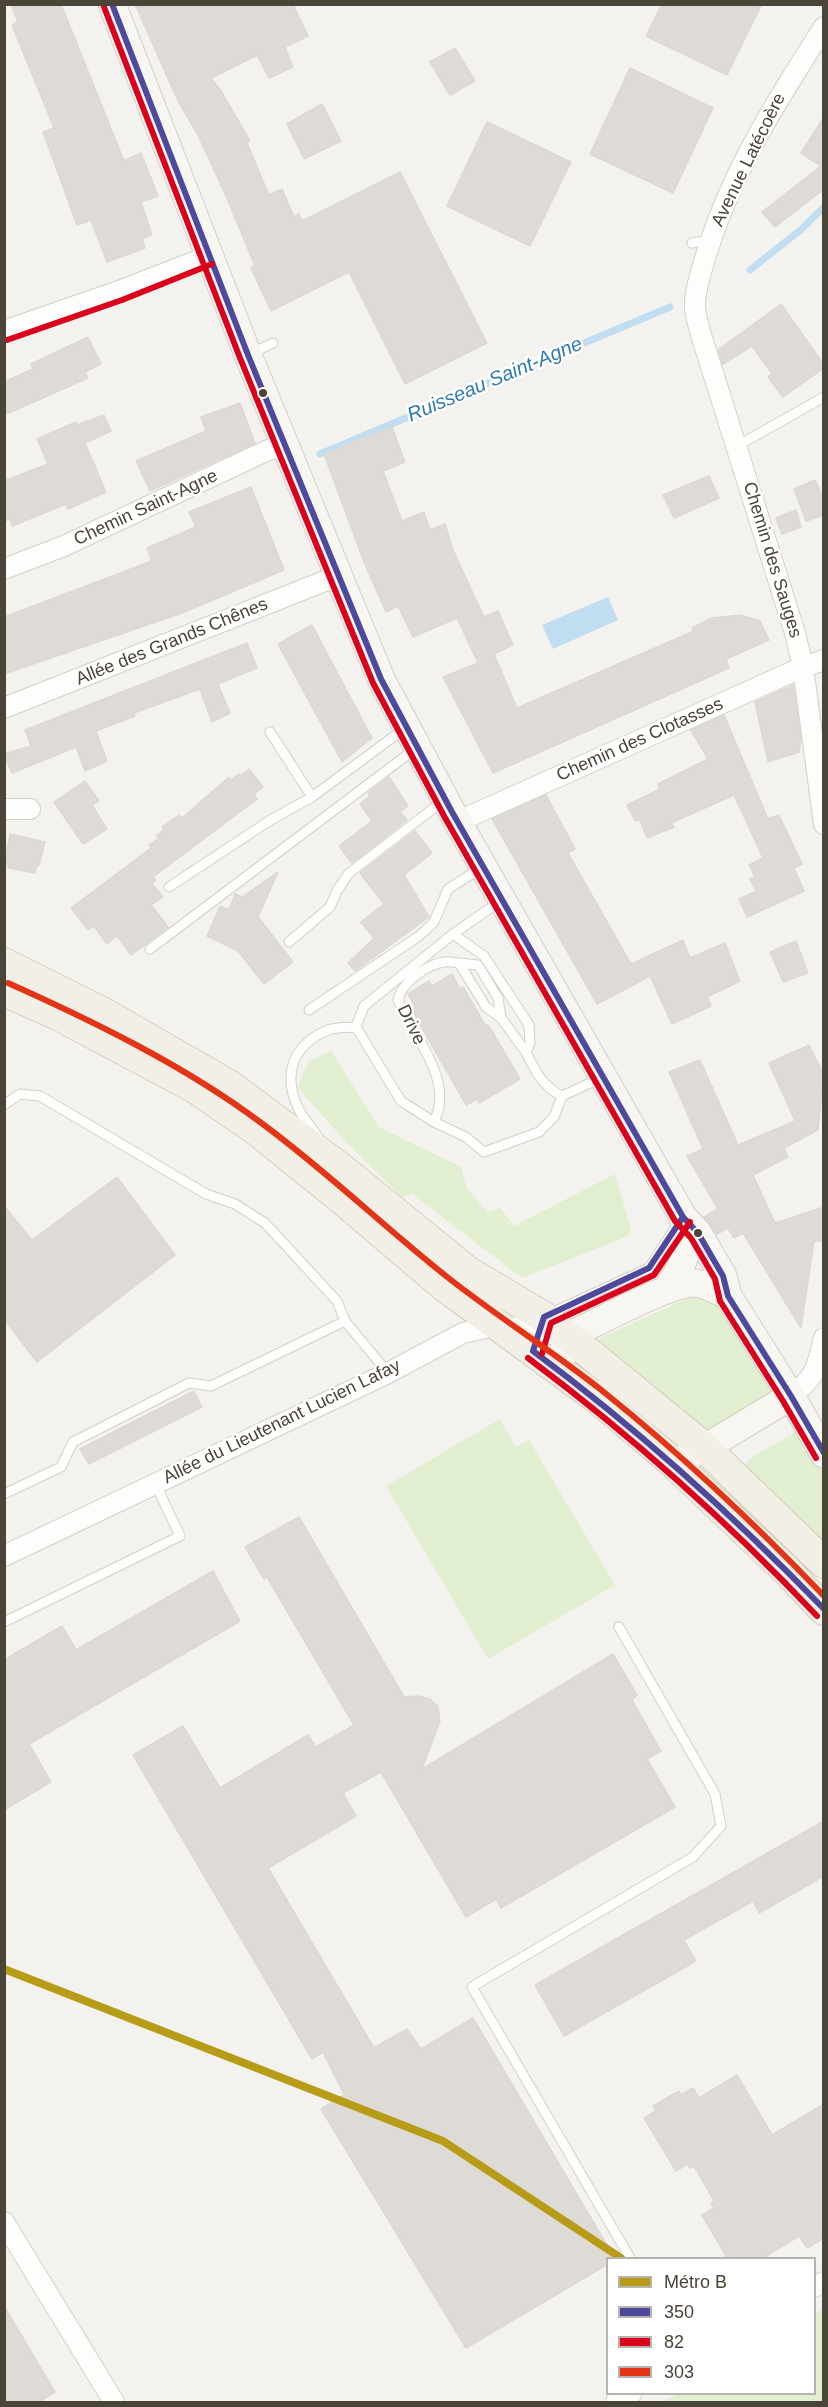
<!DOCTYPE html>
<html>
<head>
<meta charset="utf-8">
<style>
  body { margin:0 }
  #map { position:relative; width:828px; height:2407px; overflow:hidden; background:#f4f2ee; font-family:Arial,sans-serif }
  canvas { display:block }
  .frame { position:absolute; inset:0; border:6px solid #4b4439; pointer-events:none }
  .legend { position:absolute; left:606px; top:2257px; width:210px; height:138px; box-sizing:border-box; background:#fff; border:2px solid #b7b4b0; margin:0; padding:8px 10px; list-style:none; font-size:18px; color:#4b4439 }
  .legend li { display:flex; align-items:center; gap:12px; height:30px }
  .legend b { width:30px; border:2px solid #b7b4b0 }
</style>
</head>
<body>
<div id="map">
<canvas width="828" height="2407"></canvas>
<div class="frame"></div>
<ul class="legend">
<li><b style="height:8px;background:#b79d17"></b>Métro B</li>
<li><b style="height:8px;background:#4d499d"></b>350</li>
<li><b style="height:8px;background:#db001b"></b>82</li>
<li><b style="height:8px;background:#e43417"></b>303</li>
</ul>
</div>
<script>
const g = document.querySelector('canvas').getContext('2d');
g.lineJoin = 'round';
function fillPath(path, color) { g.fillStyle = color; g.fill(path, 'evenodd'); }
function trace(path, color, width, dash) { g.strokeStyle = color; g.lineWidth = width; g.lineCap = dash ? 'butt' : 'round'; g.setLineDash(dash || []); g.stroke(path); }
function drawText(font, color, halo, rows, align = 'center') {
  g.font = font + ' Arial,sans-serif'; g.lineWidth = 5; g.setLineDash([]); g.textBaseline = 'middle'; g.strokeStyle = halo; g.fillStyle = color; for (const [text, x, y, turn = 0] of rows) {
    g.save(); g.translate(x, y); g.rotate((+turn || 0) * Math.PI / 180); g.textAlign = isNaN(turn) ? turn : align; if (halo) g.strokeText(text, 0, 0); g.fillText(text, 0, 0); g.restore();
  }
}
const green = new Path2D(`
  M 331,1051 L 379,1127 L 461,1167 L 467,1189 L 488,1212 L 500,1208 L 514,1226 L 615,1174 L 631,1229 L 628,1236 L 522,1278 L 412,1194 L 402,1197 L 345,1141 L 297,1087 L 309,1061 Z
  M 697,1294 L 720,1303 L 770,1390 L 770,1396 L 704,1432 L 598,1344 L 600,1338 Z
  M 500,1419 L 516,1447 L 529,1440 L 615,1585 L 488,1659 L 386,1486 Z
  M 803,1428 L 823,1464 L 823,1548 L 742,1468 L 752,1457 Z
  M 823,2308 L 823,2402 L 662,2402 L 678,2394 L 814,2394 L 815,2314 Z`);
const water = new Path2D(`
  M 608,597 L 618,620 L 553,649 L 542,625 Z`);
const stream = new Path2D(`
  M 750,270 L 803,228 L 824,207
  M 320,454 L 670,307`);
const building = new Path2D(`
  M 11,4 L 61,4 L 124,161 L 141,153 L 158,196 L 141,202 L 152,235 L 142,239 L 145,248 L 107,262 L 91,220 L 77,225 L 43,132 L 54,128 L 12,25 L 18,22 Z
  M 135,4 L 293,4 L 308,36 L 285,47 L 293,67 L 269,78 L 257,55 L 211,78 L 221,91 L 250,141 L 247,143 L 269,195 L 282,189 L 294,217 L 299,214 L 302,221 L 400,172 L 487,343 L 405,384 L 349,272 L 271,311 L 251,268 L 255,266 L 226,196 L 198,135 L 178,101 Z
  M 662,4 L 762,4 L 727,75 L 646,36 Z
  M 455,48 L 475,81 L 450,95 L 430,62 Z
  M 630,68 L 713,108 L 673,193 L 590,154 Z
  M 322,104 L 341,141 L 304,159 L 287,124 Z
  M 824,117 L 824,189 L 775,227 L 762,212 L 821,166 L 801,153 Z
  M 487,122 L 571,162 L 530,246 L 447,206 Z
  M 781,304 L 824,365 L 824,368 L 783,397 L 768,377 L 772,374 L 752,346 L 723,364 L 718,350 Z
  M 88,337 L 101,364 L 85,372 L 88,378 L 4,415 L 4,382 L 33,369 L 31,364 Z
  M 240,403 L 255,443 L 150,491 L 136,461 L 206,431 L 201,417 Z
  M 104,415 L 111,431 L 85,443 L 106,492 L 68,509 L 66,504 L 12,526 L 10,519 L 4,521 L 4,481 L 48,464 L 37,439 L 76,422 L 77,425 Z
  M 392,427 L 405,462 L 383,471 L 402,521 L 424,512 L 430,530 L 445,524 L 453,550 L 484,617 L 498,611 L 513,645 L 494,654 L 517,708 L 694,631 L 692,628 L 712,618 L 740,615 L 760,621 L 769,640 L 726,659 L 729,668 L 493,773 L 443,677 L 478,663 L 457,618 L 413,637 L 398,606 L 386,612 L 364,562 L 324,454 Z
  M 709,476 L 719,498 L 674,518 L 663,495 Z
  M 815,480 L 824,500 L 824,515 L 806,521 L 794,489 Z
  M 251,487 L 284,570 L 182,613 L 4,674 L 4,617 L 152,561 L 147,548 L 196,527 L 189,512 Z
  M 796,510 L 801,527 L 782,534 L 776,518 Z
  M 312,625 L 372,738 L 342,762 L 278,644 Z
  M 247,643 L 257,668 L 218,684 L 230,713 L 212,722 L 200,689 L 134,713 L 135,716 L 96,731 L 107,761 L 85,771 L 76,747 L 12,773 L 4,754 L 31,746 L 25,730 Z
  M 793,685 L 801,740 L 799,752 L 768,762 L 755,702 Z
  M 724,715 L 768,819 L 779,815 L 802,864 L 794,868 L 804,891 L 747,917 L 739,899 L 756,891 L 750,879 L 755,877 L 749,865 L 763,858 L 734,795 L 671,823 L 674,827 L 647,838 L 640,820 L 635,821 L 627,805 L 660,789 L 658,784 L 708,759 L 691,730 Z
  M 249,769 L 263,787 L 254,794 L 257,799 L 153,877 L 156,880 L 152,883 L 163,897 L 151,905 L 168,927 L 131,955 L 117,936 L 107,944 L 94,926 L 88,930 L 71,908 L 151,848 L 149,845 L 159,838 L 156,836 L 164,830 L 162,827 L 179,815 L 182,818 L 229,777 L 231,780 L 239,774 L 241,776 Z
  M 389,777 L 408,806 L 400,812 L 407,820 L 352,863 L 339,846 L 372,821 L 360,804 L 370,796 L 368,793 Z
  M 85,781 L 99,801 L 92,805 L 107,829 L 83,844 L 54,802 Z
  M 546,795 L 575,849 L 568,853 L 631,964 L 683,940 L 690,958 L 725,943 L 740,981 L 707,997 L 711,1006 L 672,1024 L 650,976 L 597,1004 L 492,819 Z
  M 415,831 L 432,853 L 404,875 L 429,917 L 355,971 L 348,963 L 374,938 L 361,922 L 384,904 L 360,873 Z
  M 10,834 L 45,842 L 39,865 L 37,865 L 35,873 L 8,868 L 8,864 L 5,863 Z
  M 278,872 L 258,917 L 293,962 L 264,984 L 238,951 L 207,936 L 220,906 L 229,910 L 235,894 L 242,897 Z
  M 796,941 L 808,973 L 783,982 L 770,952 Z
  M 452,974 L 460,989 L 463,987 L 485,1025 L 489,1026 L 520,1079 L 479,1103 L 477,1099 L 466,1105 L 411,1009 L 415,1007 L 408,994 L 429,981 L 432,986 Z
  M 809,1045 L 824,1075 L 818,1130 L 784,1148 L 788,1157 L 753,1175 L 775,1223 L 824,1207 L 824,1241 L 814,1241 L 801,1328 L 743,1233 L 734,1238 L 728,1228 L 717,1234 L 704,1217 L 718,1209 L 687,1156 L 703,1149 L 669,1072 L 700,1060 L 738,1145 L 795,1121 L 769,1063 Z
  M 117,1177 L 175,1255 L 37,1362 L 4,1319 L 4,1206 L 32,1240 Z
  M 194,1391 L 202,1407 L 89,1464 L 80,1449 Z
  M 299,1517 L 404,1697 L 419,1696 L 430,1699 L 438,1707 L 440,1721 L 422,1769 L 613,1654 L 637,1695 L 632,1700 L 661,1751 L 647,1759 L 675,1807 L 501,1908 L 496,1899 L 466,1917 L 381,1772 L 343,1793 L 356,1816 L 268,1868 L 374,2048 L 407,2029 L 421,2049 L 473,2018 L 615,2259 L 608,2259 L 608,2264 L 466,2348 L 321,2109 L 344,2095 L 323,2052 L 312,2059 L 133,1755 L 183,1726 L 220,1788 L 308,1735 L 316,1747 L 354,1725 L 267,1577 L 264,1579 L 245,1547 Z
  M 213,1571 L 240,1621 L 29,1744 L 51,1782 L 4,1810 L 4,1660 L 62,1626 L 76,1650 Z
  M 824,1821 L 824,1876 L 759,1913 L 753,1901 L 684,1940 L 696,1961 L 564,2036 L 535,1985 Z
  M 737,2075 L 772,2135 L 824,2104 L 824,2238 L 807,2248 L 799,2236 L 761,2259 L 728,2259 L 702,2215 L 714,2208 L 711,2203 L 714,2201 L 694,2166 L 690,2168 L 687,2164 L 676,2171 L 644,2118 L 656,2111 L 653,2106 L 679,2091 L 681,2095 L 693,2088 L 699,2098 Z
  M 4,2306 L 55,2392 L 37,2403 L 4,2403 Z`);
const lane = new Path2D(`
  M 692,243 L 711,240
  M 250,354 L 273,343
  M 737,446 L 824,397
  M 270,732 L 312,797
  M 169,887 L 269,821 L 312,797 L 404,729
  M 453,934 L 484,956 L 529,1025 L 530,1043 L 526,1052 C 535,1071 542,1086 562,1096
  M 289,942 L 330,907 L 337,891 L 348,874 L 443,801
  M 150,949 L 415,749
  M 459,963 L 478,965 L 498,998 L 501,1018
  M 309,1010 L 419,936 L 434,922 L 448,889 L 481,868
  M 356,1027 L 401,1101 L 434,1122 L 466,1137 L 484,1152 L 539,1132 L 554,1117 L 562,1096 L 601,1078
  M 4,1105 L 20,1094 L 40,1096 L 206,1194 L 235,1204 L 265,1223 L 337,1301 L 345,1321 L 388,1373
  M 434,1122 C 455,1081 414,1037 398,1000 C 402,982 426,965 444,962 C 449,961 455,963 459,963 L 486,1007 L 501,1018 L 526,1052
  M 318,1137 C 312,1128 304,1119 299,1110 C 282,1075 292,1045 328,1030 C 336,1027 347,1028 356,1027 L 364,1006 L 453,934 L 499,902
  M 549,1314 L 649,1268 L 678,1224
  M 4,1494 L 61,1467 L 73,1442 L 189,1383 L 211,1386 L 345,1321
  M 4,1622 L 180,1536 L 155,1483
  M 475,1985 L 693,1857 L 721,1826 L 715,1794 L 619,1627
  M 472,1987 L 630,2258`);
const street = new Path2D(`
  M 824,27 C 779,97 733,169 708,249 C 703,266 696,284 695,302 C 694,314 699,326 702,338 L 795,633 L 803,667 L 824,824
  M 4,331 L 119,291 L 209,256
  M 4,569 L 64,546 L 266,451 L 286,444
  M 4,708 L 340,575
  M 4,809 L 30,809
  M 457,822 L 803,667 L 824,660
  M 791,1396 C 816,1377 817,1368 824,1338
  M 4,1556 L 388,1373 L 463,1333 L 498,1325 L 564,1336
  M 4,2222 L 114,2402
  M 814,2287 L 824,2282
  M 616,2402 L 631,2394`);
const secondary = new Path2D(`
  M 112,4 L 248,355 L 381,679 L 452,812 L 683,1217 L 698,1233 L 723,1276 L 728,1296 L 791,1396 L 824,1454
  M 667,1290 L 681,1267 L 688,1246 L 683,1217
  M 558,1370 L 568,1336 C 595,1324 667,1284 693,1283 C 705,1283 718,1291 728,1296
  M 686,1457 L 705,1448 L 791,1396`);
const primary = new Path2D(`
  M 4,963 L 102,1012 L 229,1085 L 338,1166 L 467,1271 L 544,1317 L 568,1336 L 705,1448 L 824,1563
  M 4,991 L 56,1014 L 195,1088 L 255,1129 L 343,1200 L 444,1286 L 598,1399 L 670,1460 L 787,1571 L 824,1610`);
const bus1 = new Path2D(`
  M 112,4 L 248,355 L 381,679 L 452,812 L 683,1217 L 698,1233 L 723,1276 L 728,1296 L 791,1396 L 824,1453
  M 533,1351 C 638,1429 733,1515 824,1609
  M 533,1351 L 544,1317 L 649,1268 L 683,1217`);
const bus2 = new Path2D(`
  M 104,7 L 240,358 L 373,683 L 444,816 L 675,1221 L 691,1238 L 715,1279 L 720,1301 L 783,1401 L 816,1458
  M 7,340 L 122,300 L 212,264
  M 542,1354 L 551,1323 L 654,1275 L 690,1222
  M 528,1358 C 632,1436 728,1522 817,1616`);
const bus3 = new Path2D(`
  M 8,983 C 93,1021 185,1066 260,1122 C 327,1171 386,1229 451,1280 C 501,1319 555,1353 605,1393 C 682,1455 755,1524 824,1596`);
const metro1 = new Path2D(`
  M 4,1969 L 443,2141 L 621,2258`);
const markers = [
  [263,393,5,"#4b4439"],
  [698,1233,5,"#4b4439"]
];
const streetNames = [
  ["Avenue Latécoère",749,160,-64],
  ["Chemin Saint-Agne",146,508,-25],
  ["Chemin des Sauges",772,560,73],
  ["Allée des Grands Chênes",172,642,-22],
  ["Chemin des Clotasses",640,740,-24],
  ["Drive",411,1025,64],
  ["Allée du Lieutenant Lucien Lafay",282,1422,-26]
];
const waterNames = [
  ["Ruisseau Saint-Agne",495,380,-23]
];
fillPath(green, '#e1eecf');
fillPath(water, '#c0ddf1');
trace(stream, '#c0ddf1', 7);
fillPath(building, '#dedbd6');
trace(building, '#dcd9d4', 1.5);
trace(lane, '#d2d0cb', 11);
trace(street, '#d2d0cb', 22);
trace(secondary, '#d3cfc5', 29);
trace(primary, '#d6cebb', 32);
trace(lane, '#fdfdfc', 9);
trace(street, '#fdfdfc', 20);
trace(secondary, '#f7f6f1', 27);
trace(primary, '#f2efe6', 30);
trace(bus1, '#4d499d', 6);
trace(bus2, '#db001b', 6);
trace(bus3, '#e43417', 6);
trace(metro1, '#b79d17', 8);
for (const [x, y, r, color] of markers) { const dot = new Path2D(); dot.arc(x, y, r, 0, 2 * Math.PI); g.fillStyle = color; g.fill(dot); trace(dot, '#fff', 2); }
drawText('18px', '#4b4439', '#fff', streetNames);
drawText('italic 20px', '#2e7ab2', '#fff', waterNames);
</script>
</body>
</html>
